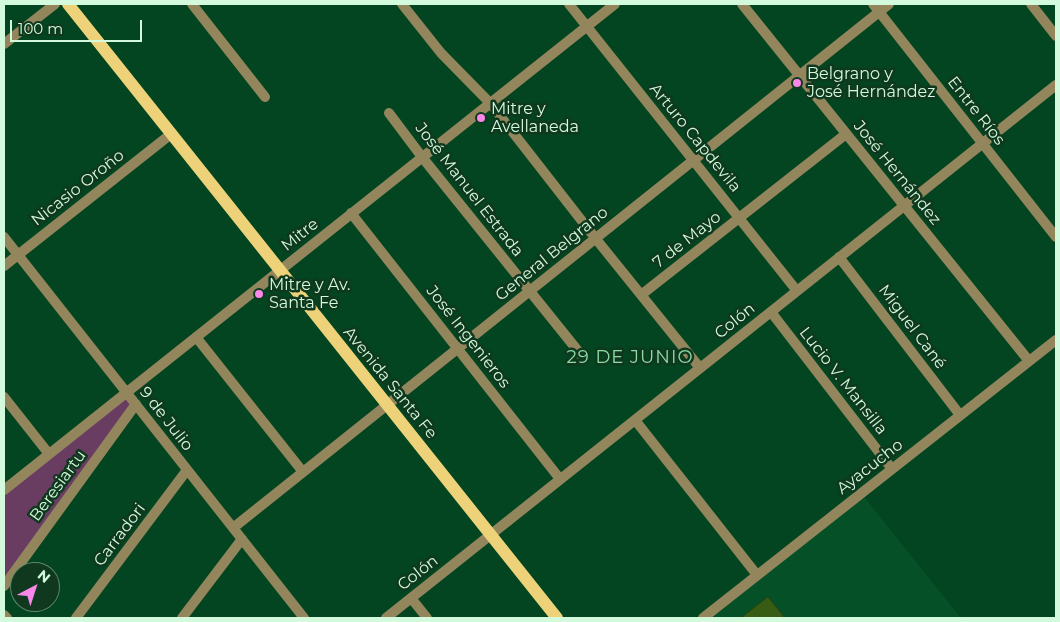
<!DOCTYPE html>
<html>
<head>
<meta charset="utf-8">
<style>
  body { margin:0 }
  #map { position:relative; width:1060px; height:622px; overflow:hidden; background:#034521; font-family:Montserrat,sans-serif }
  canvas { display:block }
  .frame { position:absolute; inset:0; border:5px solid #d4fadd; pointer-events:none }
  .north { position:absolute; left:10px; top:562px; width:50px; height:50px; box-sizing:border-box; background:#0f381e; border:1px solid #5e866a; border-radius:50%; rotate:40deg; font-size:14px; font-weight:700; line-height:20px; text-align:center; color:#d4fadd }
  .north::after { content:''; display:block; margin:auto; width:18px; height:22px; background:#f988e9; clip-path:polygon(50% 0,100% 100%,50% 72%,0 100%) }
  .scale { position:absolute; left:10px; top:20px; width:132px; height:22px; box-sizing:border-box; border:2px solid #d4fadd; border-top:0; padding-left:6px; font-size:15px; line-height:18px; white-space:nowrap; color:#d4fadd; -webkit-text-stroke:4px #0f381e; paint-order:stroke }
</style>
</head>
<body>
<div id="map">
<canvas width="1060" height="622"></canvas>
<div class="frame"></div>
<div class="north">N</div>
<div class="scale">100 m</div>
</div>
<script>
const g = document.querySelector('canvas').getContext('2d');
g.lineJoin = 'round';
function fillPath(path, color) { g.fillStyle = color; g.fill(path, 'evenodd'); }
function trace(path, color, width, dash) { g.strokeStyle = color; g.lineWidth = width; g.lineCap = dash ? 'butt' : 'round'; g.setLineDash(dash || []); g.stroke(path); }
function drawText(font, color, halo, rows, align = 'center') {
  g.font = font + ' Montserrat,sans-serif'; g.lineWidth = 5; g.setLineDash([]); g.textBaseline = 'middle'; g.strokeStyle = halo; g.fillStyle = color; for (const [text, x, y, turn = 0] of rows) {
    g.save(); g.translate(x, y); g.rotate((+turn || 0) * Math.PI / 180); g.textAlign = isNaN(turn) ? turn : align; if (halo) g.strokeText(text, 0, 0); g.fillText(text, 0, 0); g.restore();
  }
}
const built = new Path2D(`
  M 861,493 L 961,618 L 703,618 Z`);
const green = new Path2D(`
  M 126,392 L 136,404 L 4,586 L 4,490 Z`);
const building = new Path2D(`
  M 768,597 L 785,618 L 741,618 Z`);
const street = new Path2D(`
  M 192,4 L 265,97
  M 402,4 L 441,53 L 490,103 L 596,239 L 700,368
  M 569,4 L 797,291
  M 742,4 L 1029,361
  M 873,4 L 1056,237
  M 1031,4 L 1056,36
  M 4,44 L 55,4
  M 389,113 L 422,157 L 582,356
  M 351,213 L 560,479
  M 4,237 L 304,618
  M 839,257 L 960,415
  M 4,266 L 171,134
  M 641,295 L 846,134
  M 771,312 L 892,469
  M 196,337 L 303,472
  M 4,397 L 49,454
  M 635,420 L 757,575
  M 4,490 L 615,4
  M 233,528 L 889,4
  M 4,586 L 136,404
  M 411,598 L 427,618
  M 4,615 L 7,618
  M 76,618 L 187,470
  M 182,618 L 242,539
  M 386,618 L 1056,85
  M 703,618 L 1056,340`);
const primary = new Path2D(`
  M 68,4 L 557,618`);
const markers = [
  [797,83,5,"#f988e9"],
  [481,118,5,"#f988e9"],
  [259,294,5,"#f988e9"]
];
const poiNames = [
  ["Belgrano y",807,74],
  ["José Hernández",807,92],
  ["Mitre y",491,109],
  ["Avellaneda",491,127],
  ["Mitre y Av.",269,285],
  ["Santa Fe",269,303]
];
const streetNames = [
  ["Entre Ríos",976,111,52],
  ["Arturo Capdevila",695,138,51],
  ["José Hernández",897,173,51],
  ["Nicasio Oroño",78,188,-38],
  ["José Manuel Estrada",469,190,52],
  ["Mitre",300,235,-38],
  ["7 de Mayo",687,240,-38],
  ["General Belgrano",552,254,-39],
  ["Colón",735,321,-39],
  ["Miguel Cané",912,327,53],
  ["José Ingenieros",468,337,52],
  ["Lucio V. Mansilla",843,381,52],
  ["Avenida Santa Fe",390,383,51],
  ["9 de Julio",166,419,52],
  ["Ayacucho",870,467,-38],
  ["Beresiartu",58,486,-54],
  ["Carradori",120,535,-53],
  ["Colón",418,573,-38]
];
const neighbourhoodNames = [
  ["29 DE JUNIO",630,358]
];
fillPath(built, '#055027');
fillPath(green, '#693c62');
fillPath(building, '#395c15');
trace(building, '#28400f', 1);
trace(street, '#93865d', 10);
trace(primary, '#eed279', 12);
for (const [x, y, r, color] of markers) { const dot = new Path2D(); dot.arc(x, y, r, 0, 2 * Math.PI); g.fillStyle = color; g.fill(dot); trace(dot, '#0f381e', 2); }
drawText('16px', '#d4fadd', '#0f381e', poiNames, 'left');
drawText('16px', '#d4fadd', '#0f381e', streetNames);
g.letterSpacing = '1px';
drawText('18px', '#8ddaa3', '#0f381e', neighbourhoodNames);
g.letterSpacing = '0px';
</script>
</body>
</html>
